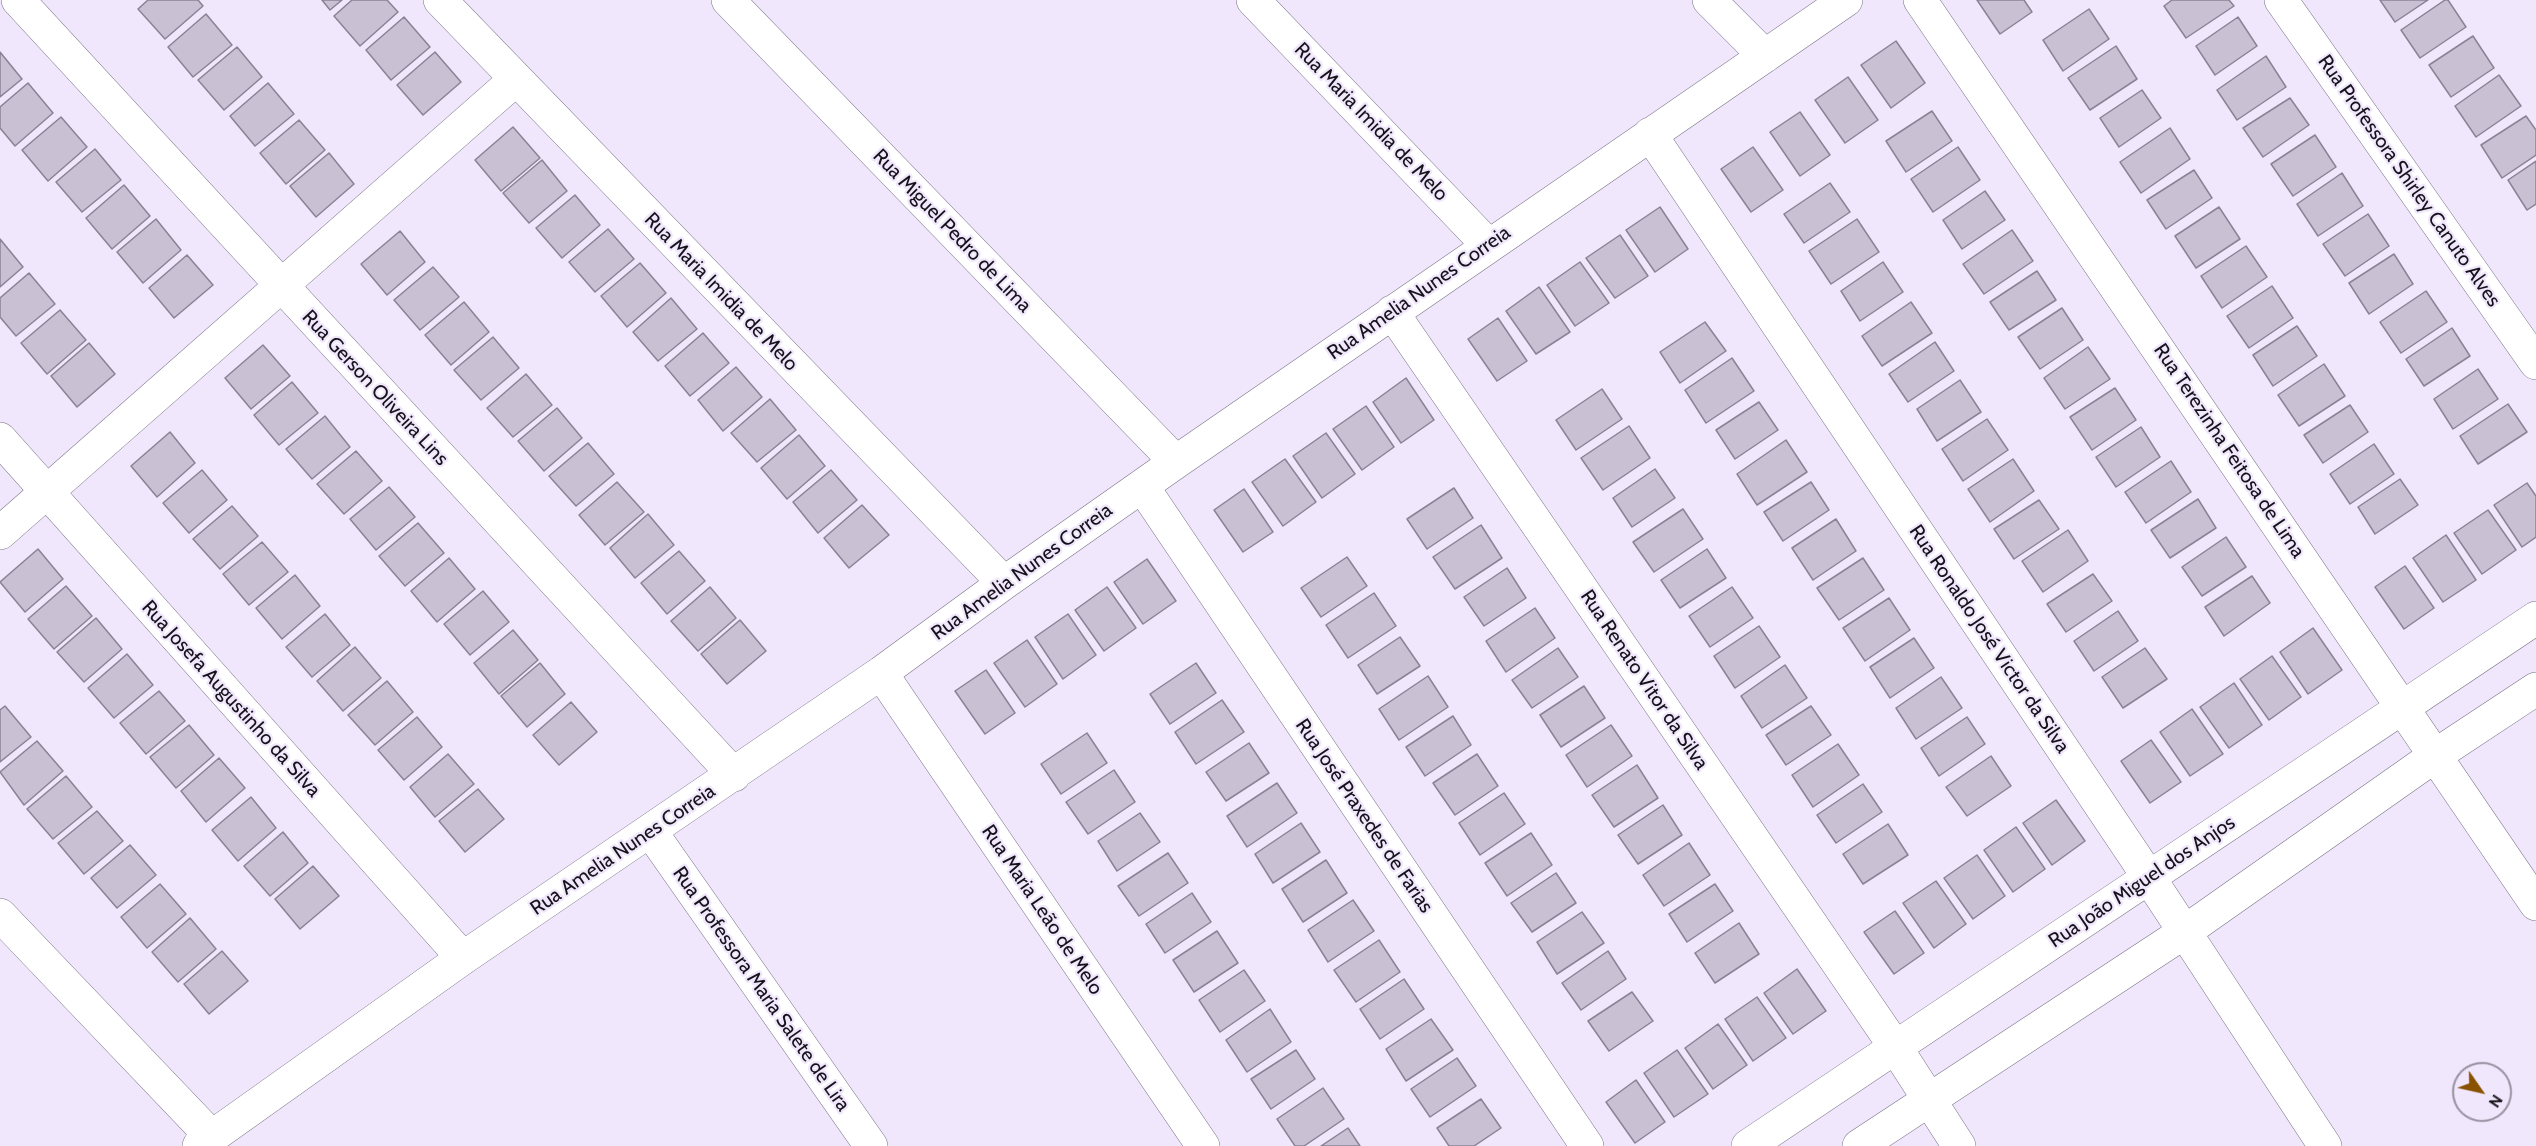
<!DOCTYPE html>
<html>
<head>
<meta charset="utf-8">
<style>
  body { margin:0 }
  #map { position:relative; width:2536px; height:1146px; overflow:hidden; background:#f0e7fc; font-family:Cabin,sans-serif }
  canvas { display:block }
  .north { position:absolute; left:2452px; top:1062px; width:60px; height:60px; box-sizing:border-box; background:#f0e7fc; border:2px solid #9892a1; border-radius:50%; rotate:124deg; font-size:16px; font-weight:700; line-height:24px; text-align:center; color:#151219 }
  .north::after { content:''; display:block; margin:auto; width:21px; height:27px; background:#885200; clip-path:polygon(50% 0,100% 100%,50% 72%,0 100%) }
</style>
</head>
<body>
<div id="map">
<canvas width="2536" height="1146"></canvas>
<div class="north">N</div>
</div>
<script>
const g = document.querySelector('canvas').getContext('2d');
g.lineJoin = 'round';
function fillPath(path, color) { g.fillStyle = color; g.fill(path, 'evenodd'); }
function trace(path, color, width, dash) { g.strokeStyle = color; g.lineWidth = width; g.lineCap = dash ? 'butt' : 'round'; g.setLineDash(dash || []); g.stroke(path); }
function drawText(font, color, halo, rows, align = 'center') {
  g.font = font + ' Cabin,sans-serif'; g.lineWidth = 4.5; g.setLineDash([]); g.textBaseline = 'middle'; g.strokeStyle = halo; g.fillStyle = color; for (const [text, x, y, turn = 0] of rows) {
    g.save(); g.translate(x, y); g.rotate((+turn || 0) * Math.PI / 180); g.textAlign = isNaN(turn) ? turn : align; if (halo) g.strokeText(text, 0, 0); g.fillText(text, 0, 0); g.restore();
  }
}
const building = new Path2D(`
  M 148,0 L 198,0 L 203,6 L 165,39 L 138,9 Z
  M 322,0 L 342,0 L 330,10 Z
  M 352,0 L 387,0 L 398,12 L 360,46 L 334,16 Z
  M 1977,0 L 2024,0 L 2032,12 L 2000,34 Z
  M 2172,0 L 2229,0 L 2234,6 L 2186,38 L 2164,6 Z
  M 2380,0 L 2428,0 L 2395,22 Z
  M 2445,0 L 2448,0 L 2466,27 L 2420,58 L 2401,30 Z
  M 2089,9 L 2109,39 L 2063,71 L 2043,40 Z
  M 206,14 L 232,45 L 193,77 L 168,47 Z
  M 404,17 L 430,47 L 391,80 L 366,50 Z
  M 2238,17 L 2257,46 L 2215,75 L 2196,46 Z
  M 2473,36 L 2494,68 L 2451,97 L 2429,65 Z
  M 1896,41 L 1925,83 L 1891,108 L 1861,65 Z
  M 2116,46 L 2137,79 L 2090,110 L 2068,78 Z
  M 237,47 L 262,77 L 224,110 L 198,80 Z
  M 0,52 L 22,79 L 0,97 Z
  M 435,52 L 461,82 L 423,115 L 397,85 Z
  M 2266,56 L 2286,87 L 2237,120 L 2217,90 Z
  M 2499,75 L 2521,106 L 2476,137 L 2455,106 Z
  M 1848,77 L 1878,120 L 1845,143 L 1815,100 Z
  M 28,83 L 53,113 L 15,146 L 0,128 L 0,107 Z
  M 268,83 L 294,114 L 255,146 L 230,116 Z
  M 2142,90 L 2161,118 L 2119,147 L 2100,118 Z
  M 2290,98 L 2309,125 L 2263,157 L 2243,128 Z
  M 1932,111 L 1952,141 L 1906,172 L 1886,141 Z
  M 1800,112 L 1830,155 L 1800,176 L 1770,132 Z
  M 2526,116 L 2536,130 L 2536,155 L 2502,178 L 2481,145 Z
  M 61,117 L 87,147 L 48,181 L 22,150 Z
  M 299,120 L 325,150 L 286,184 L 260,153 Z
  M 513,127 L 540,158 L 501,191 L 475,160 Z
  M 2170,128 L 2190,159 L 2141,193 L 2120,162 Z
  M 2315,135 L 2336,167 L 2293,196 L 2271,164 Z
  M 1753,147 L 1783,190 L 1751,212 L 1721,169 Z
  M 1958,147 L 1980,180 L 1933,212 L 1911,179 Z
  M 95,149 L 121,180 L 82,212 L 56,182 Z
  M 329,153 L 354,184 L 316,217 L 290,186 Z
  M 542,160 L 567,191 L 529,223 L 503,193 Z
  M 2536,161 L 2536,204 L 2527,210 L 2508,180 Z
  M 2194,170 L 2212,198 L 2166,229 L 2147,200 Z
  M 2342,173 L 2363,206 L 2318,236 L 2297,204 Z
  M 1830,183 L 1850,212 L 1804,243 L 1784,214 Z
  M 124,185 L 150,216 L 112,249 L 86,218 Z
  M 1985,191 L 2005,220 L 1962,249 L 1943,220 Z
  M 575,195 L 600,225 L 562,258 L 536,228 Z
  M 1660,207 L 1688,249 L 1655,272 L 1626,230 Z
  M 2219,207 L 2240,239 L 2196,268 L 2175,236 Z
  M 2368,214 L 2389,246 L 2345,276 L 2323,244 Z
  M 156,219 L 181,250 L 143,283 L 117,252 Z
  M 1857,219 L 1879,252 L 1831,284 L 1809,251 Z
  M 608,229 L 634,259 L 595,292 L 569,262 Z
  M 2012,230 L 2033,261 L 1984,294 L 1963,264 Z
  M 400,231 L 425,262 L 387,295 L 361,264 Z
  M 1620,235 L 1648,276 L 1615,298 L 1586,258 Z
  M 0,239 L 23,267 L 0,287 Z
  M 2246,246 L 2267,277 L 2222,308 L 2201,276 Z
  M 2394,254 L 2413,284 L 2369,314 L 2349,283 Z
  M 187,255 L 213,285 L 174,318 L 149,288 Z
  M 1580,262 L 1609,303 L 1575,326 L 1547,285 Z
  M 1883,262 L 1903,292 L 1860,321 L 1841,291 Z
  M 640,263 L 666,293 L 627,327 L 601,296 Z
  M 433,267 L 459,297 L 420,330 L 394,300 Z
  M 2037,271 L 2056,300 L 2009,330 L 1990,302 Z
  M 29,273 L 55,304 L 16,336 L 0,317 L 0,298 Z
  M 2272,286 L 2293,318 L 2249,348 L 2227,316 Z
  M 1539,287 L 1570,332 L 1536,354 L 1506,311 Z
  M 2426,291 L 2447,322 L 2401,353 L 2380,322 Z
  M 671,298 L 697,329 L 658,361 L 633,332 Z
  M 464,302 L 489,332 L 451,365 L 425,335 Z
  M 1911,302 L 1932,333 L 1882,366 L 1862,336 Z
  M 2062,308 L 2083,340 L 2040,369 L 2018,337 Z
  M 60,310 L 86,340 L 47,374 L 21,343 Z
  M 1498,318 L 1527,361 L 1497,381 L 1468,339 Z
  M 1705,322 L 1726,351 L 1680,383 L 1660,352 Z
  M 2297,326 L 2317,356 L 2273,386 L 2253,355 Z
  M 2452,328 L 2470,356 L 2424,386 L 2406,359 Z
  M 703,333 L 729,363 L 690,396 L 665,366 Z
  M 493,337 L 519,368 L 481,400 L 454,370 Z
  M 1935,342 L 1954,371 L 1908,402 L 1889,374 Z
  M 89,343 L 115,374 L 77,407 L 51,376 Z
  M 263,345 L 290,376 L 251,409 L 225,378 Z
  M 2088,347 L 2110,379 L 2065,409 L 2044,378 Z
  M 1732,358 L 1754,391 L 1706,423 L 1685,390 Z
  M 2324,364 L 2345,396 L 2299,426 L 2278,395 Z
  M 736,367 L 762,397 L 723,431 L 698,400 Z
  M 2478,369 L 2498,399 L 2453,429 L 2434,399 Z
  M 526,374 L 552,405 L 513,437 L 487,408 Z
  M 1406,378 L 1434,420 L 1401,443 L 1373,402 Z
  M 1960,380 L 1981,412 L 1937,441 L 1917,409 Z
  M 292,382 L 318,413 L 279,445 L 254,415 Z
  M 2115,388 L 2136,420 L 2092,450 L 2070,417 Z
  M 1602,389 L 1622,419 L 1576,450 L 1556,420 Z
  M 770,399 L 796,430 L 757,462 L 731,433 Z
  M 1759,402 L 1778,430 L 1735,459 L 1716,430 Z
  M 2508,404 L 2527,432 L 2478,464 L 2460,436 Z
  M 2350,405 L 2368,432 L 2323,463 L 2304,435 Z
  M 1366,406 L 1394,447 L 1362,470 L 1333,429 Z
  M 557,408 L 582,438 L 544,471 L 518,441 Z
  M 325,416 L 350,447 L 312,479 L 286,449 Z
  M 1987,419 L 2008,450 L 1963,481 L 1942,449 Z
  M 1629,426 L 1650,458 L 1603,490 L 1581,458 Z
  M 2141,427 L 2160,457 L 2116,487 L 2096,457 Z
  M 170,432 L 195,463 L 157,497 L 131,466 Z
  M 1326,433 L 1355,474 L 1322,498 L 1293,456 Z
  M 799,435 L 825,466 L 787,499 L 761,468 Z
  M 1786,440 L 1807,472 L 1757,505 L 1737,474 Z
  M 588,443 L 614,474 L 576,506 L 549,476 Z
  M 2374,444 L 2394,474 L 2350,504 L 2330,474 Z
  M 356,451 L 382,481 L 344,514 L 317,484 Z
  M 1285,459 L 1316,502 L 1283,526 L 1252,482 Z
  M 2013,459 L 2034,491 L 1990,522 L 1968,489 Z
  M 2171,461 L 2191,492 L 2146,523 L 2125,492 Z
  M 1655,469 L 1675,498 L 1632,527 L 1613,498 Z
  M 202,470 L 227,500 L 189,533 L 163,503 Z
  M 831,470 L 857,500 L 818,533 L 793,502 Z
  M 2400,479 L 2418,505 L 2375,534 L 2358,507 Z
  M 617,482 L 644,512 L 605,545 L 579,515 Z
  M 1811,482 L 1829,510 L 1783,541 L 1764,512 Z
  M 2527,483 L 2536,496 L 2536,537 L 2522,547 L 2494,505 Z
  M 389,487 L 415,517 L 376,550 L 350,519 Z
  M 1454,488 L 1473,518 L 1427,549 L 1407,519 Z
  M 1244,489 L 1273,532 L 1243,552 L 1214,510 Z
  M 2198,499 L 2216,528 L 2170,558 L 2151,530 Z
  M 2039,500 L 2059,529 L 2014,559 L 1994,529 Z
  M 862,505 L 889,535 L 849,568 L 824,538 Z
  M 232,506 L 258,536 L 220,569 L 193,539 Z
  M 1683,509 L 1703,539 L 1654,572 L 1633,542 Z
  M 2488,510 L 2516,550 L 2482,574 L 2454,533 Z
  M 648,514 L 674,545 L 635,578 L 610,548 Z
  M 1836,519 L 1856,551 L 1813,580 L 1792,548 Z
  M 418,523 L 444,553 L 405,586 L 379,556 Z
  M 1481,525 L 1502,558 L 1455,589 L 1433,557 Z
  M 2068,530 L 2088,561 L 2043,592 L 2022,561 Z
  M 2446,535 L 2476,580 L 2443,602 L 2413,558 Z
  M 2226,537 L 2246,567 L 2202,596 L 2182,567 Z
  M 262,542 L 288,572 L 249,605 L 223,574 Z
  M 38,549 L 63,579 L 25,612 L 0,582 Z
  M 1707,549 L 1726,578 L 1680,608 L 1661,580 Z
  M 679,551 L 705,581 L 667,614 L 641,583 Z
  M 1347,557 L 1367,586 L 1321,617 L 1301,588 Z
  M 449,558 L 475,589 L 437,622 L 411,591 Z
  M 1863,558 L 1884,590 L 1839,620 L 1817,588 Z
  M 1147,559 L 1176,601 L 1143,624 L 1114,582 Z
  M 2405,566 L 2434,608 L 2404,629 L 2375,587 Z
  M 1507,568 L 1526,598 L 1484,626 L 1464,597 Z
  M 2093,574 L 2112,601 L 2066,632 L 2047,604 Z
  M 295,575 L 320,606 L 282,639 L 256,608 Z
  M 2252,576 L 2270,603 L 2224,636 L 2205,607 Z
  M 66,586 L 92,616 L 54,649 L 28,619 Z
  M 710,587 L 736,618 L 698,651 L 671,621 Z
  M 1107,587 L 1136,628 L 1104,651 L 1075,610 Z
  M 1732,587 L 1753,618 L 1710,647 L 1689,616 Z
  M 483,591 L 509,622 L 470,655 L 444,624 Z
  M 1374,593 L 1396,626 L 1348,658 L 1326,625 Z
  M 1889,598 L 1910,630 L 1865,661 L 1843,628 Z
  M 1535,608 L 1555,638 L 1506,672 L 1486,641 Z
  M 2118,611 L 2138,641 L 2094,671 L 2074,641 Z
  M 325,614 L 350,645 L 312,677 L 286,647 Z
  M 1068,614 L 1096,655 L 1063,679 L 1035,637 Z
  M 96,618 L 122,649 L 84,682 L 57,652 Z
  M 740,620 L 766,651 L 727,684 L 701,654 Z
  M 1759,626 L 1780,657 L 1735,688 L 1714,656 Z
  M 2313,628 L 2342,670 L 2308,694 L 2280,652 Z
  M 513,630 L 538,660 L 499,694 L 474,663 Z
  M 1400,637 L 1420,666 L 1377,694 L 1358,665 Z
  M 1914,638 L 1934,668 L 1890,698 L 1870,667 Z
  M 1027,640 L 1057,684 L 1025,707 L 994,663 Z
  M 355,647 L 381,678 L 343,711 L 317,681 Z
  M 1558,648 L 1578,677 L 1532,708 L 1512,680 Z
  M 2145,648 L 2167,679 L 2123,708 L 2102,677 Z
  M 127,654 L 153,685 L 114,718 L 88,688 Z
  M 2272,656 L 2301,697 L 2269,720 L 2240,679 Z
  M 540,663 L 565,694 L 527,727 L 501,696 Z
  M 1196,663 L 1216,693 L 1170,724 L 1150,694 Z
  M 1785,665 L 1807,698 L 1762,728 L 1741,696 Z
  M 986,670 L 1015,713 L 985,734 L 955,691 Z
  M 1428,676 L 1448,707 L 1399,740 L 1379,709 Z
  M 1941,677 L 1962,708 L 1916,739 L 1896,708 Z
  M 387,681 L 413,712 L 375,745 L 348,715 Z
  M 2234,683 L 2262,725 L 2229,748 L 2200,707 Z
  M 1584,686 L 1605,718 L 1561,747 L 1540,715 Z
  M 159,691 L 185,721 L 146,754 L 120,723 Z
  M 1222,700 L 1244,732 L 1196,764 L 1175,732 Z
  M 571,702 L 597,732 L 559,765 L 533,735 Z
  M 5,706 L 31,737 L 0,762 L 0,710 Z
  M 1811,706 L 1831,735 L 1786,765 L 1766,735 Z
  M 2192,709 L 2223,754 L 2190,776 L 2160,732 Z
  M 1453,716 L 1471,745 L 1425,776 L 1406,747 Z
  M 417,717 L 442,747 L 404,780 L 378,750 Z
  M 1967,717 L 1985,744 L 1939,776 L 1921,748 Z
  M 189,725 L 214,755 L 176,788 L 150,757 Z
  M 1611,725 L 1632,756 L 1587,787 L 1566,755 Z
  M 1087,733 L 1107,763 L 1061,794 L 1041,764 Z
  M 2151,740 L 2181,782 L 2150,803 L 2121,761 Z
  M 37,741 L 63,771 L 24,805 L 0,772 Z
  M 1249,743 L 1269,773 L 1226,801 L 1206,772 Z
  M 1838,744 L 1859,775 L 1813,807 L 1792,775 Z
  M 448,754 L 474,784 L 435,817 L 410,787 Z
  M 1477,754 L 1498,786 L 1455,815 L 1433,783 Z
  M 1991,756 L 2011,786 L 1967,816 L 1946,787 Z
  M 219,758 L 245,788 L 206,822 L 181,791 Z
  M 1637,765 L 1658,798 L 1614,827 L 1592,795 Z
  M 1114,770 L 1135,802 L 1088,834 L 1066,802 Z
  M 66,776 L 92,807 L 53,839 L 27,809 Z
  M 1277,783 L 1297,813 L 1247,847 L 1227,816 Z
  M 1863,784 L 1882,812 L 1836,843 L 1817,815 Z
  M 478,789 L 504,819 L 465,852 L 439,821 Z
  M 1504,793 L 1525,824 L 1480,855 L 1459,823 Z
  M 251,797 L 276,828 L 238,861 L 212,830 Z
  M 2056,800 L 2085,841 L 2052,865 L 2023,823 Z
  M 1663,805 L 1682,835 L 1638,864 L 1618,835 Z
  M 97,811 L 123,841 L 84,874 L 58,843 Z
  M 1140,813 L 1160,842 L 1117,871 L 1098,841 Z
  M 1301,823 L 1320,852 L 1273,883 L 1255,854 Z
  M 1888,824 L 1908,855 L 1863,884 L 1843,854 Z
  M 2016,827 L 2045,869 L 2013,892 L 1984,850 Z
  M 283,832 L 308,863 L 270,896 L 244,866 Z
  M 1531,833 L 1552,865 L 1507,896 L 1485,863 Z
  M 1689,843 L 1710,875 L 1664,906 L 1643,875 Z
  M 130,845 L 156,875 L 117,908 L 91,878 Z
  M 1168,853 L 1188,883 L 1139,916 L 1118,886 Z
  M 1977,855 L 2005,896 L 1973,919 L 1944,878 Z
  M 1326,860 L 1347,893 L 1303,922 L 1282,889 Z
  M 313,866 L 339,896 L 300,929 L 275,899 Z
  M 1556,873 L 1576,903 L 1532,932 L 1511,903 Z
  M 1936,881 L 1966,924 L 1934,948 L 1903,903 Z
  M 160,884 L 186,914 L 147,948 L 121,917 Z
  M 1715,884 L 1733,911 L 1687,942 L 1669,914 Z
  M 1192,893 L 1211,922 L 1165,953 L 1146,924 Z
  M 1353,900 L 1374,931 L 1328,962 L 1308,930 Z
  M 1895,911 L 1924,953 L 1894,974 L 1864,932 Z
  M 1582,912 L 1604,943 L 1557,974 L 1537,942 Z
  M 190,918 L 216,949 L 178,982 L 152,952 Z
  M 1739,923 L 1759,954 L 1715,983 L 1695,953 Z
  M 1217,931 L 1238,963 L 1194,992 L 1173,960 Z
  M 1379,940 L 1400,972 L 1356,1002 L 1334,970 Z
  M 222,951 L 248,981 L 209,1014 L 184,984 Z
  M 1608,951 L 1626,979 L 1581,1010 L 1562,983 Z
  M 1797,969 L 1826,1011 L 1793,1034 L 1764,993 Z
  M 1244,970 L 1265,1001 L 1220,1032 L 1199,1000 Z
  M 1404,979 L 1424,1009 L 1380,1039 L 1360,1009 Z
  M 1632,992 L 1653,1021 L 1609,1051 L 1588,1021 Z
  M 1757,997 L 1786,1038 L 1753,1061 L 1725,1019 Z
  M 1270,1009 L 1291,1042 L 1247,1072 L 1226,1040 Z
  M 1431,1019 L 1453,1050 L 1406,1081 L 1386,1049 Z
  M 1718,1024 L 1747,1065 L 1713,1089 L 1685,1048 Z
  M 1296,1050 L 1315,1079 L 1271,1109 L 1251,1079 Z
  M 1677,1050 L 1708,1094 L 1674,1117 L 1644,1073 Z
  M 1457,1058 L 1476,1086 L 1430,1117 L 1411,1089 Z
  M 1636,1080 L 1665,1122 L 1635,1143 L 1606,1102 Z
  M 1323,1088 L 1344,1119 L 1304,1146 L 1295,1146 L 1277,1119 Z
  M 1481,1099 L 1501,1128 L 1474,1146 L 1449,1146 L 1437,1128 Z
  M 1348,1128 L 1360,1146 L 1321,1146 Z`);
const minor = new Path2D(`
  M 18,0 L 734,775
  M 440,0 L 1004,583
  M 728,0 L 1176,462
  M 1253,0 L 1488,245
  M 1709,0 L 1765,56
  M 1920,0 L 2536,904
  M 2281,0 L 2536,363
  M 1650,134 L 2148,876 L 2325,1146
  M 1392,312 L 1896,1048 L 1959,1146
  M 0,439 L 463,958
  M 1142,486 L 1587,1146
  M 0,533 L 515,80
  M 881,673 L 1203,1146
  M 651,832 L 871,1146
  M 0,915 L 212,1137
  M 199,1146 L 463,958 L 881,673 L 1004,583 L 1176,462 L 1846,0
  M 1748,1146 L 2536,618
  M 1859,1146 L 2183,933 L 2436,755 L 2536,689`);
const streetNames = [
  ["Rua Maria Imidia de Melo",1371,122,46],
  ["Rua Professora Shirley Canuto Alves",2409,181,55],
  ["Rua Miguel Pedro de Lima",952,231,46],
  ["Rua Maria Imidia de Melo",721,292,46],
  ["Rua Amelia Nunes Correia",1419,293,-35],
  ["Rua Gerson Oliveira Lins",375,388,47],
  ["Rua Terezinha Feitosa de Lima",2229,451,56],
  ["Rua Amelia Nunes Correia",1022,572,-36],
  ["Rua Ronaldo José Victor da Silva",1989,639,56],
  ["Rua Renato Vitor da Silva",1644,680,56],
  ["Rua Josefa Augustinho da Silva",231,699,48],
  ["Rua José Praxedes de Farias",1364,816,56],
  ["Rua Amelia Nunes Correia",623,850,-34],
  ["Rua João Miguel dos Anjos",2142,882,-34],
  ["Rua Maria Leão de Melo",1042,910,56],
  ["Rua Professora Maria Salete de Lira",761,989,55]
];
fillPath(building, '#cac0d4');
trace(building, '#8b8295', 1.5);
trace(minor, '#7a7285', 34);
trace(minor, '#fff', 33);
drawText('20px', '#151219', '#f0e7fc', streetNames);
</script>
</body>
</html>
